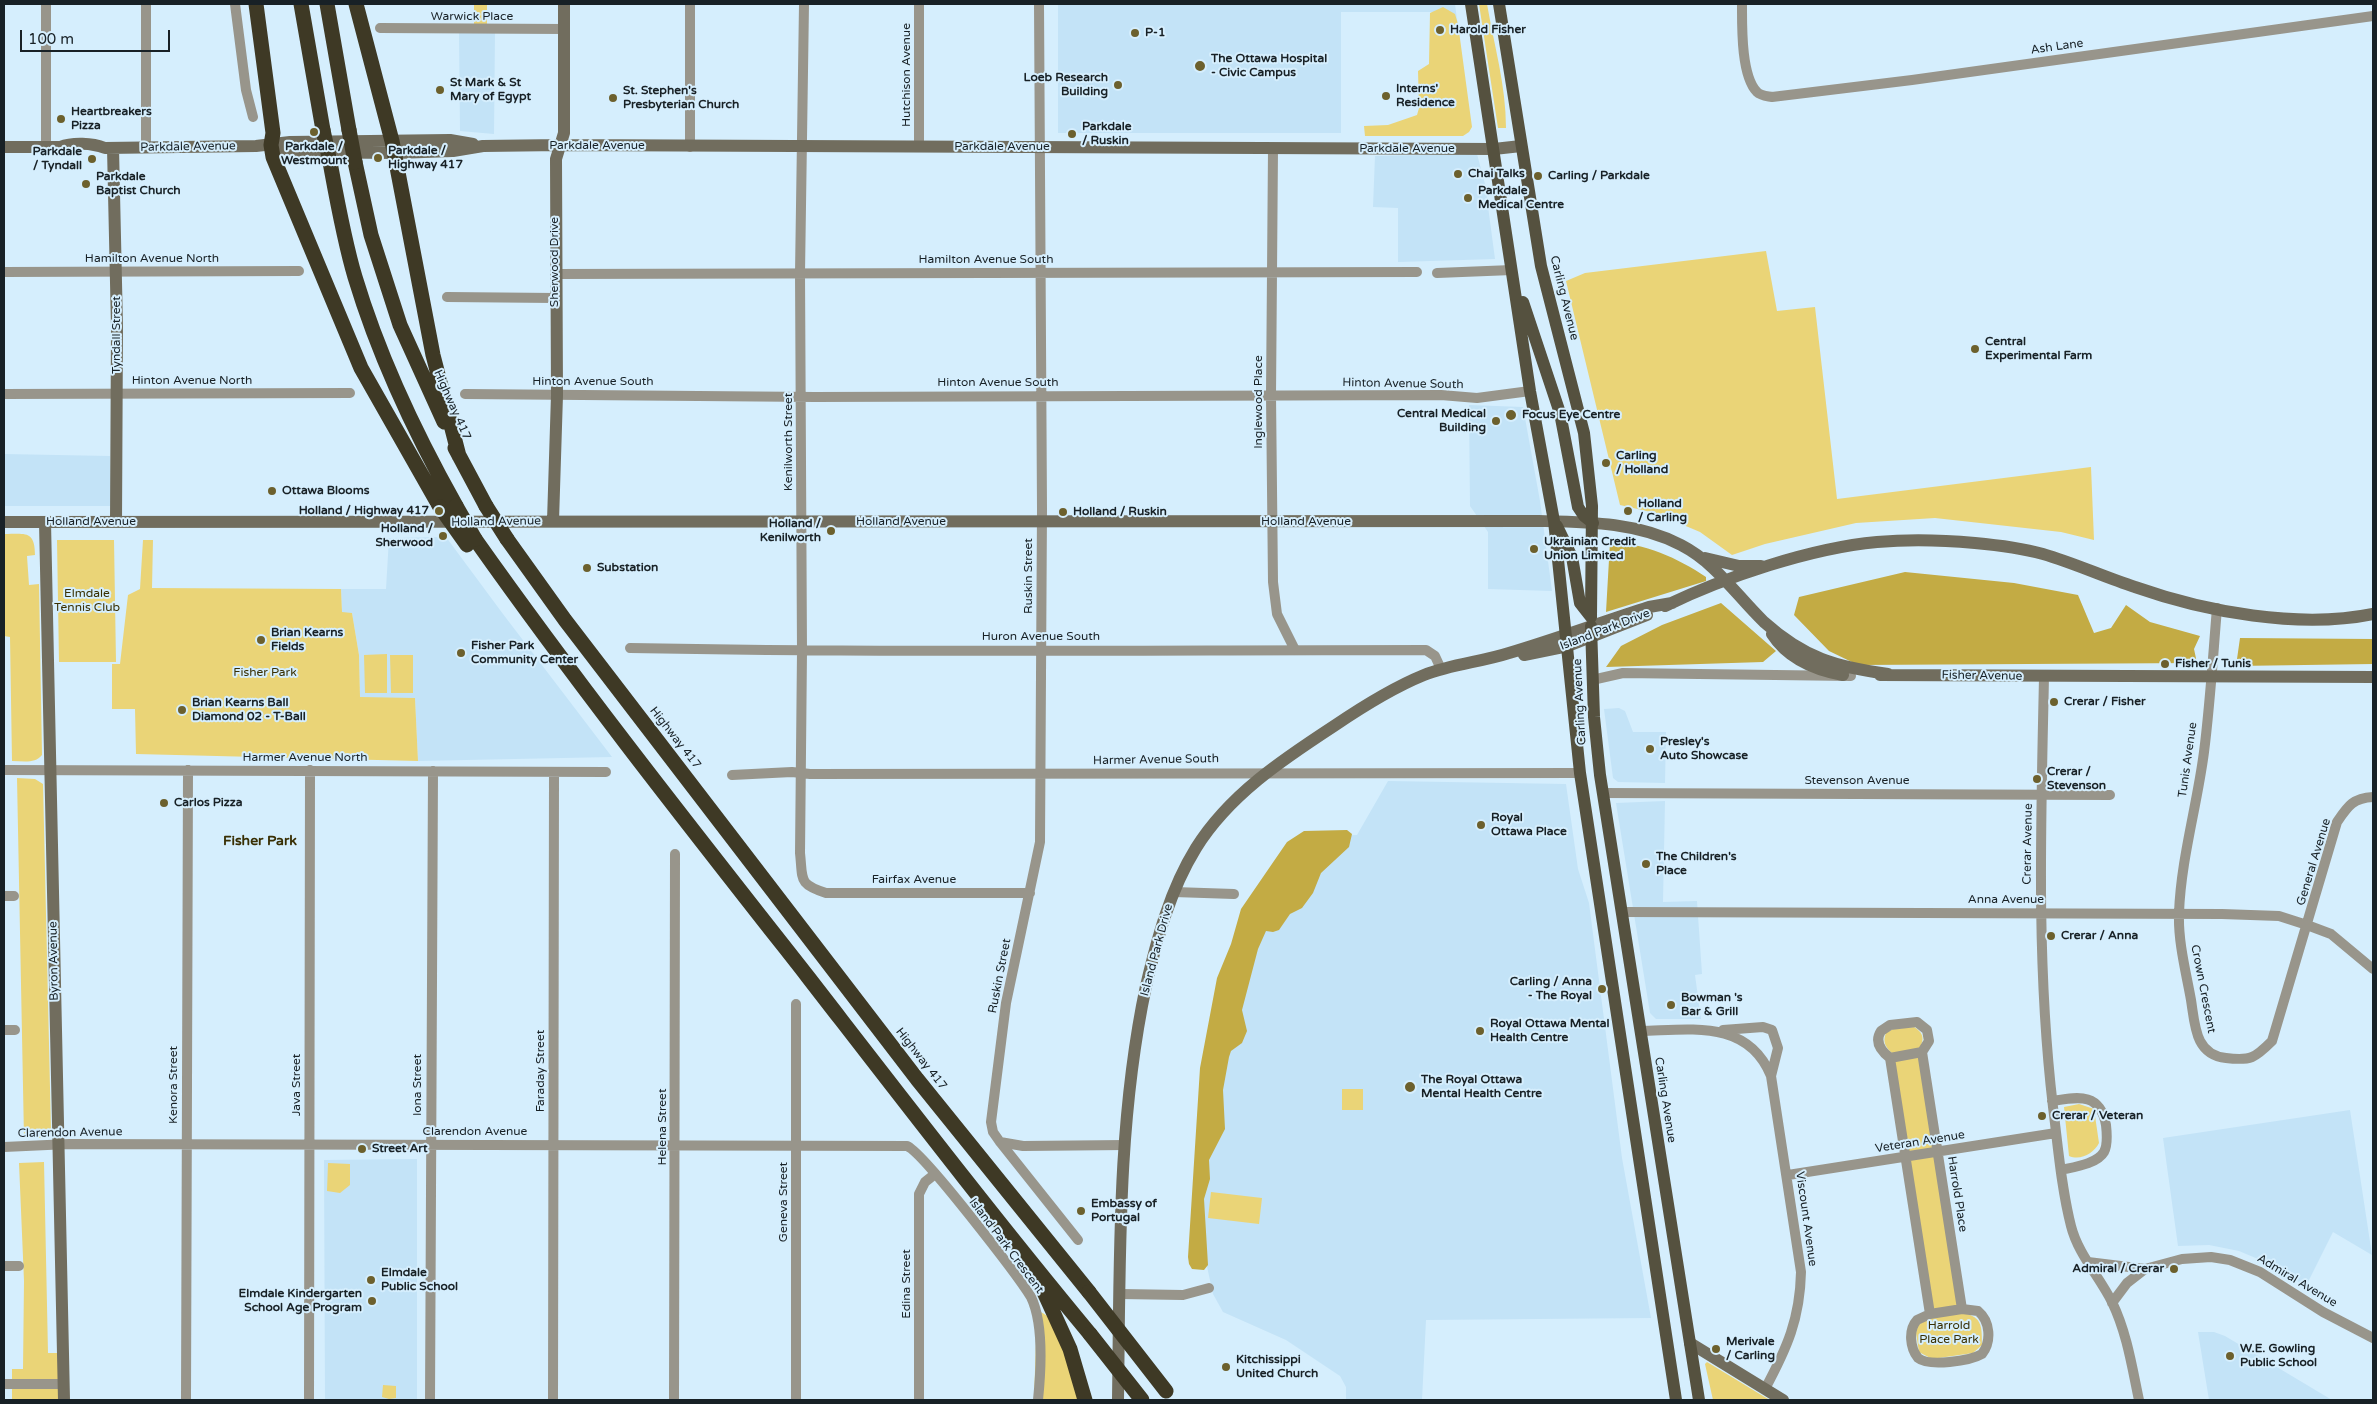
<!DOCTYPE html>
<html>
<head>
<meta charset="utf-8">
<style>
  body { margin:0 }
  #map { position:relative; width:2377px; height:1404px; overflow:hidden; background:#d5eefd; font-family:"Varela Round",sans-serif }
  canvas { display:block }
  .frame { position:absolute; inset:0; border:5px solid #182126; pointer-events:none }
  .scale { position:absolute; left:20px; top:30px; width:150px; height:22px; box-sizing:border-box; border:2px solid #182126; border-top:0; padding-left:6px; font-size:15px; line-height:18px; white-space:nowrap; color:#182126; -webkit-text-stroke:4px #d5eefd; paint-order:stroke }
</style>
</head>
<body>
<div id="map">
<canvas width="2377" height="1404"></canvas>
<div class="frame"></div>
<div class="scale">100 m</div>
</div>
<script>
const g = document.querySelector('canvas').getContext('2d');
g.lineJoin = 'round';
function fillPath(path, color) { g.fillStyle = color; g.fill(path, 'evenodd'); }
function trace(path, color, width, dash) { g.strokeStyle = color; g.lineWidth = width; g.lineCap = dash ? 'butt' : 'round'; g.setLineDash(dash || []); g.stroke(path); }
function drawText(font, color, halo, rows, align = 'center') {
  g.font = font + ' "Varela Round",sans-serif'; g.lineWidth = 4; g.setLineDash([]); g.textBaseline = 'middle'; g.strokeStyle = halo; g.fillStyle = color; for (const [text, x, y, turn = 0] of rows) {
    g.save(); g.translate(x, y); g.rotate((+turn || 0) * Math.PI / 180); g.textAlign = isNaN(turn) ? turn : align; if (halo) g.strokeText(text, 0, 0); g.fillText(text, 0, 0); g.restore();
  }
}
const built = new Path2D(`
  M 1058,4 L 1455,4 L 1470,121 L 1433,12 L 1341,12 L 1341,133 L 1058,133 Z
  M 459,32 L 495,32 L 494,134 L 460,131 Z
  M 1477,154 L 1485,184 L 1495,259 L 1398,262 L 1398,208 L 1373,207 L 1375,156 Z
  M 1469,405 L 1523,407 L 1540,501 L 1552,591 L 1488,589 L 1488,532 L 1470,506 Z
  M 4,454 L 110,456 L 112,506 L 4,506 Z
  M 446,537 L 503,614 L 612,757 L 418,761 L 415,698 L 360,698 L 359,655 L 352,613 L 342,613 L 341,589 L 386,589 L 389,538 Z
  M 1619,708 L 1625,711 L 1633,732 L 1666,732 L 1665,783 L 1618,782 L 1613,778 L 1604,709 Z
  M 1388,781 L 1566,784 L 1578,869 L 1589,903 L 1622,1158 L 1651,1318 L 1426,1320 L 1422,1400 L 1346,1400 L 1346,1387 L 1340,1376 L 1286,1340 L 1223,1312 L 1213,1294 L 1201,1239 L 1211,1033 L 1301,837 L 1357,835 Z
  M 1665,801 L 1663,902 L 1697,901 L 1702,974 L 1695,975 L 1701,1019 L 1656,1019 L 1650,1013 L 1616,803 Z
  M 2350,1110 L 2372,1255 L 2333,1232 L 2306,1286 L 2258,1259 L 2239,1251 L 2209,1245 L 2178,1246 L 2163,1138 Z
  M 417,1159 L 417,1400 L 325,1400 L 324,1160 Z
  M 2198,1332 L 2214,1332 L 2225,1336 L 2332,1400 L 2209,1400 Z`);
const green = new Path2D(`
  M 474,4 L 487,4 L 487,29 L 474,29 Z
  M 1479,4 L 1487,4 C 1494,45 1506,85 1506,128 L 1498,128 Z
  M 1443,7 L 1455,14 L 1458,24 L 1472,127 L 1469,132 L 1463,136 L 1365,136 L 1364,126 L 1388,125 L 1417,115 L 1419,108 L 1418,71 L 1429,64 L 1430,13 Z
  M 1766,251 L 1777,311 L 1815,307 L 1837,499 L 2091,467 L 2094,540 L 2061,532 L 1935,518 L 1856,523 L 1765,544 L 1732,555 L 1700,532 L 1655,513 L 1620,505 L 1566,281 L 1585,273 Z
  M 4,534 C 25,534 35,530 35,555 L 27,556 L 29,585 L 39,584 L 42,755 C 35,764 23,761 12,761 L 10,637 L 4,636 Z
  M 57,540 L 114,540 L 116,662 L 59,662 Z
  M 143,540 L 153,540 L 152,588 L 341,589 L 342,612 L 352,613 L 359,655 L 360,697 L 415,698 L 418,761 L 136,754 L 135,709 L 112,709 L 112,664 L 120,664 L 128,595 L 140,589 Z
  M 387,654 L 387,693 L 365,693 L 364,655 Z
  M 390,655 L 413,655 L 413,693 L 391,693 Z
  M 17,778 L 35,779 L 43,784 L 51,1131 L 46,1138 L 24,1138 Z
  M 1914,1027 C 1921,1031 1925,1037 1921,1045 L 1959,1312 C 1982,1316 1982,1324 1982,1345 L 1973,1353 L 1932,1359 L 1919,1352 L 1916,1333 L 1918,1325 L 1932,1317 L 1893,1054 C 1886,1048 1882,1042 1886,1033 L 1893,1029 Z
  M 1342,1089 L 1363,1089 L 1363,1110 L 1342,1110 Z
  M 2079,1104 L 2094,1109 L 2099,1143 C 2094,1153 2081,1161 2069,1156 L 2064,1107 Z
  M 44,1162 L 48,1353 L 59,1353 L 60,1400 L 12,1400 L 12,1369 L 23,1369 L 24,1281 L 19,1163 Z
  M 328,1163 L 350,1164 L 350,1185 L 340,1193 L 327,1191 Z
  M 1211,1192 L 1262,1198 L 1259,1224 L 1208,1218 Z
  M 1033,1308 C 1038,1311 1044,1313 1047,1316 C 1064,1336 1072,1375 1079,1400 L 1034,1400 L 1036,1340 Z
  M 1707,1362 L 1763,1396 L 1770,1400 L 1713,1400 L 1705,1364 Z
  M 383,1385 L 396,1386 L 396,1398 L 389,1399 L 382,1397 Z`);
const forest = new Path2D(`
  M 1610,542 C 1644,543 1678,558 1706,577 L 1706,581 L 1606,612 Z
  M 1905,572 L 2014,583 L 2078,595 L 2094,633 L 2111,628 L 2126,605 L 2150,622 L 2200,636 L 2194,649 L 2197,663 L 1858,665 L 1829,651 L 1794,615 L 1799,597 Z
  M 1721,603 L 1776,651 L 1763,662 L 1606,667 L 1621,646 L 1662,625 Z
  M 2240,638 L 2373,639 L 2373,664 L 2236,666 Z
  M 1347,830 L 1352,834 L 1349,847 L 1321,873 L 1313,893 L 1302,908 L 1290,914 L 1279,930 L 1273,932 L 1266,931 L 1258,949 L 1242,1010 L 1247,1031 L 1242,1043 L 1231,1051 L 1229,1057 L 1223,1090 L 1225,1129 L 1209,1160 L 1210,1179 L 1204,1199 L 1208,1265 L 1204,1270 L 1192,1269 L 1189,1264 L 1188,1257 L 1200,1068 L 1217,978 L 1231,944 L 1241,909 L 1287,842 L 1304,831 Z`);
const street = new Path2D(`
  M 46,4 L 46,147
  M 146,4 L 146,148
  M 235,4 L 246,90 L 253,117
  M 804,4 L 800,273 L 802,651 L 800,853 C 803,880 798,884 826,893 L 1030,893
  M 919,4 L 919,147
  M 1039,4 L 1042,509 L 1040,842 L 1006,1003 L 991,1122 L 993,1132 L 1000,1142 L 1078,1240
  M 1742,4 C 1742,26 1741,76 1757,92 C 1761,96 1767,96 1772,97 L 1912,80 L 2373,16
  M 380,28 L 564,29
  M 690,147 L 690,4
  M 1273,149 L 1271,395 L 1273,582 L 1277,614 L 1295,650
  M 4,272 L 299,271
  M 1437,273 L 1512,270
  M 555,274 L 1417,272
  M 447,297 L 555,298
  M 4,394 L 350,393
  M 465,394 L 815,397 L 1441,395 L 1477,398 L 1530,391
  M 2217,608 C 2213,656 2210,705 2204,752 C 2197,806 2181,859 2179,913 C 2178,942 2186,972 2191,1000 C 2195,1025 2195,1055 2226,1058 C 2251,1061 2255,1058 2272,1041 L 2337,822 C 2348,806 2353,798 2373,797
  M 630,648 C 895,653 1161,650 1426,650 L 1435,656 L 1441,669
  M 2044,677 C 2041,820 2036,964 2053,1107 C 2058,1146 2061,1187 2071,1226 C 2078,1254 2099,1276 2112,1302 C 2127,1333 2132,1367 2139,1400
  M 1592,680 L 1623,673 L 1851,676
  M 4,770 L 606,772
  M 732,775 L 792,772 L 810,774 L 1580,773
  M 1603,793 L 2110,795
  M 1174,892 L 1234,894
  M 4,896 L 14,896
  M 1622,912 L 2222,914 L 2279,916 L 2307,925 L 2331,934 L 2373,969
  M 4,1030 L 15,1030
  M 1723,1030 L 1763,1027 L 1772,1030 L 1778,1048 L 1771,1076
  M 1641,1031 C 1690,1030 1748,1019 1771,1076 L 1801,1272 C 1800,1319 1787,1348 1765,1389
  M 1922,1052 L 1962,1309
  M 1890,1058 L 1922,1052 L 1929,1041 L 1927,1030 L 1917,1022 L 1890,1025 L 1881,1031 C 1874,1042 1881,1051 1890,1058 L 1930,1314
  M 2052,1101 C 2078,1097 2100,1092 2106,1125 C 2107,1134 2108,1145 2104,1152 C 2097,1164 2074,1167 2061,1170
  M 1000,1142 L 1023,1146 L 1125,1145
  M 4,1147 L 69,1144 L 907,1146 C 923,1152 1018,1276 1031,1297 C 1044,1324 1041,1371 1038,1400
  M 1788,1175 L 2056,1133
  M 2088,1262 L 2145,1269 L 2182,1259 L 2211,1257 L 2230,1260 L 2260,1272 L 2323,1312 L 2373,1338
  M 4,1266 L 19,1266
  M 1121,1294 L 1183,1295 L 1209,1288
  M 2112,1303 L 2127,1283 L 2145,1269
  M 1962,1309 L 1978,1311 C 1990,1321 1992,1341 1982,1354 C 1970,1361 1929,1367 1918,1358 C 1910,1348 1908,1330 1917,1320 L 1930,1314 Z
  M 4,1384 L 63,1384
  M 186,1400 L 188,770
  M 309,1400 L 310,770
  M 430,1400 L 433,771
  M 553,1400 L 554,772
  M 674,1400 L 675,854
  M 796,1400 L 796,1004
  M 919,1400 L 919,1194 L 925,1182 L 935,1174`);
const secondary = new Path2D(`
  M 271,145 L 290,152 L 395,153 L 453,151 L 483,146 L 561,145 L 1494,149 L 1521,146
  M 4,147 L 60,147 C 73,142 92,143 105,148 L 256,146 L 290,142 L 450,140 L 473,144
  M 113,148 L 117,327 L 116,522
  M 553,521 L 557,395 L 556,159 L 564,133 L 564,4
  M 4,522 L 1539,521 C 1587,522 1637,522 1681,545 C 1716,563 1736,595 1764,622 C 1804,658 1836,667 1888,674
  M 45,522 L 64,1400
  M 1705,558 L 1739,566 L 1761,566
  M 1665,606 C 1725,577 1811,548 1877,542 C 1910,539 1943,540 1975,543 C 1997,545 2021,548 2043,554 C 2074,563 2104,577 2135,587 C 2206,612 2299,629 2373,614
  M 1772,634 C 1788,659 1815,670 1843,675
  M 1524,655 L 1568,646 L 1647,615
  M 1880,675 L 2373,677
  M 1690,1343 L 1783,1400
  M 1118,1400 C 1120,1262 1117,1122 1146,986 C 1157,939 1170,890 1196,848 C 1229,795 1282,760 1334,726 C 1362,707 1392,688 1424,675 C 1452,664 1481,662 1509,653 C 1556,639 1602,622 1649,607 L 1672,603`);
const primary = new Path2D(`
  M 1471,4 L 1530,391 L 1554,521 L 1580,773 L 1676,1400
  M 1499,4 L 1541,266 L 1584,433 L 1592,506 L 1591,617
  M 1523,302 L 1560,413 L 1578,507 L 1584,516 L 1593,523
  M 1557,526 L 1572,557 L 1580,603 L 1591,617
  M 1591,626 L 1594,717 L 1600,775 L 1699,1400`);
const highway = new Path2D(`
  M 256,4 L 273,133 L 271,145 L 273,157 L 361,368 L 440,507
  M 301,4 L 323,130
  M 327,4 L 349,130
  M 356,4 L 392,141 L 433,355 L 459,456
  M 330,162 C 337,200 344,240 355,277 C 379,357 415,433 456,506
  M 355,162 L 371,235 L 400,325 L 444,422
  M 455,448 L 486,506
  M 475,539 C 581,689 695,833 808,977 C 901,1097 993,1217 1090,1334
  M 507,539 L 565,620 L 917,1079 L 1089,1292
  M 1038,1279 L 1070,1349 L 1085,1400`);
const highwayBridge = new Path2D(`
  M 323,130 L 330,162
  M 349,130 L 355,162
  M 456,506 L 475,539
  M 486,506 L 507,539
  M 440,507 L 467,545
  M 1089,1292 L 1166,1391
  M 1090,1334 L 1142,1400`);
const markers = [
  [1440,30,5,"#6c602d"],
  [1135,33,5,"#6c602d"],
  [1200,66,6,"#6c602d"],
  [1118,85,5,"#6c602d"],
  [440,90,5,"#6c602d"],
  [1386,96,5,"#6c602d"],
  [613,98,5,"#6c602d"],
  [61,119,5,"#6c602d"],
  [314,132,5,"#6c602d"],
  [1072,134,5,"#6c602d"],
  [378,158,5,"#6c602d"],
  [92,159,5,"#6c602d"],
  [1458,174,5,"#6c602d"],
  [1538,176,5,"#6c602d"],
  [86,184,5,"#6c602d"],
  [1468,198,5,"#6c602d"],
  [1975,349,5,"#6c602d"],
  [1511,415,6,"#6c602d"],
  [1496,421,5,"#6c602d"],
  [1606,463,5,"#6c602d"],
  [272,491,5,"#6c602d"],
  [439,511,5,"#6c602d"],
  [1628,511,5,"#6c602d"],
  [1063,512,5,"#6c602d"],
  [831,531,5,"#6c602d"],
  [443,536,5,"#6c602d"],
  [1534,549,5,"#6c602d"],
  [587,568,5,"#6c602d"],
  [261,640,5,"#6c602d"],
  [461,653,5,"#6c602d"],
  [2165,664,5,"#6c602d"],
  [2054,702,5,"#6c602d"],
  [182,710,5,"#6c602d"],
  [1650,749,5,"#6c602d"],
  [2037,779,5,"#6c602d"],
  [164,803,5,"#6c602d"],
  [1481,825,5,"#6c602d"],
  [1646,864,5,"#6c602d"],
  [2051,936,5,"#6c602d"],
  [1602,989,5,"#6c602d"],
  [1671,1005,5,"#6c602d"],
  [1480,1031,5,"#6c602d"],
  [1410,1087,6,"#6c602d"],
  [2042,1116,5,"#6c602d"],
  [362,1149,5,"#6c602d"],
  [1081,1211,5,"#6c602d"],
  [2174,1269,5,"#6c602d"],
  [371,1280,5,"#6c602d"],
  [372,1301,5,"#6c602d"],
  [1716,1349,5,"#6c602d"],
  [2230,1356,5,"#6c602d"],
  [1226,1367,5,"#6c602d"]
];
const streetNames = [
  ["Warwick Place",472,17],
  ["Ash Lane",2057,47,-8],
  ["Hutchison Avenue",907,75,-90],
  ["Parkdale Avenue",597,146],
  ["Parkdale Avenue",188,147,-1],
  ["Parkdale Avenue",1002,147],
  ["Parkdale Avenue",1407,149],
  ["Hamilton Avenue North",152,259],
  ["Hamilton Avenue South",986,260],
  ["Sherwood Drive",555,262,-90],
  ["Carling Avenue",1564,298,76],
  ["Tyndall Street",117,335,-90],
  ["Hinton Avenue North",192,381],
  ["Hinton Avenue South",593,382],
  ["Hinton Avenue South",998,383],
  ["Hinton Avenue South",1403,384,1],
  ["Inglewood Place",1259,402,-90],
  ["Highway 417",452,405,66],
  ["Kenilworth Street",789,442,-90],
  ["Holland Avenue",91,522],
  ["Holland Avenue",496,522,-1],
  ["Holland Avenue",901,522],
  ["Holland Avenue",1306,522],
  ["Ruskin Street",1029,576,-90],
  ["Island Park Drive",1605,630,-21],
  ["Huron Avenue South",1041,637],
  ["Fisher Avenue",1982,676,1],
  ["Carling Avenue",1580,702,-93],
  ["Highway 417",675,738,52],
  ["Harmer Avenue North",305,758],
  ["Harmer Avenue South",1156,760,-1],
  ["Tunis Avenue",2188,760,-82],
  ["Stevenson Avenue",1857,781],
  ["Crerar Avenue",2028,844,-89],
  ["General Avenue",2314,862,-73],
  ["Fairfax Avenue",914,880],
  ["Anna Avenue",2006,900],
  ["Island Park Drive",1157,950,-75],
  ["Byron Avenue",54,961,-91],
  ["Ruskin Street",1000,976,-79],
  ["Crown Crescent",2203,989,79],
  ["Highway 417",921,1059,52],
  ["Faraday Street",541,1071,-90],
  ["Kenora Street",174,1085,-90],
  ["Java Street",297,1085,-90],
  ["Iona Street",418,1085,-90],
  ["Carling Avenue",1665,1100,81],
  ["Helena Street",663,1127,-90],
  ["Clarendon Avenue",475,1132],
  ["Clarendon Avenue",70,1133,-1],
  ["Veteran Avenue",1920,1142,-9],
  ["Harrold Place",1957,1194,81],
  ["Geneva Street",784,1202,-90],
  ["Viscount Avenue",1806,1219,82],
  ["Island Park Crescent",1006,1246,53],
  ["Admiral Avenue",2297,1281,31],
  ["Edina Street",907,1284,-90]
];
const poiNames = [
  ["Harold Fisher",1450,30],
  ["P-1",1145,33],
  ["The Ottawa Hospital",1211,59],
  ["- Civic Campus",1211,73],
  ["Loeb Research",1108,78,"right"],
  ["Building",1108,92,"right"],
  ["St Mark & St",450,83],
  ["Mary of Egypt",450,97],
  ["Interns'",1396,89],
  ["Residence",1396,103],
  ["St. Stephen's",623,91],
  ["Presbyterian Church",623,105],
  ["Heartbreakers",71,112],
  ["Pizza",71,126],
  ["Parkdale",1082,127],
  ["/ Ruskin",1082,141],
  ["Parkdale /",314,147,"center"],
  ["Westmount",314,161,"center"],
  ["Parkdale /",388,151],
  ["Highway 417",388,165],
  ["Parkdale",82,152,"right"],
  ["/ Tyndall",82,166,"right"],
  ["Chai Talks",1468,174],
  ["Carling / Parkdale",1548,176],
  ["Parkdale",96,177],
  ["Baptist Church",96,191],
  ["Parkdale",1478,191],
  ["Medical Centre",1478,205],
  ["Central",1985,342],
  ["Experimental Farm",1985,356],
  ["Central Medical",1486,414,"right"],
  ["Building",1486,428,"right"],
  ["Focus Eye Centre",1522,415],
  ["Carling",1616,456],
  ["/ Holland",1616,470],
  ["Ottawa Blooms",282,491],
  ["Holland",1638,504],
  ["/ Carling",1638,518],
  ["Holland / Highway 417",429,511,"right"],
  ["Holland / Ruskin",1073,512],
  ["Holland /",821,524,"right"],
  ["Kenilworth",821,538,"right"],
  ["Holland /",433,529,"right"],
  ["Sherwood",433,543,"right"],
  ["Ukrainian Credit",1544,542],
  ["Union Limited",1544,556],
  ["Substation",597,568],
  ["Brian Kearns",271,633],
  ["Fields",271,647],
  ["Fisher Park",471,646],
  ["Community Center",471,660],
  ["Fisher / Tunis",2175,664],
  ["Crerar / Fisher",2064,702],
  ["Brian Kearns Ball",192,703],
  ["Diamond 02 - T-Ball",192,717],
  ["Presley's",1660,742],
  ["Auto Showcase",1660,756],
  ["Crerar /",2047,772],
  ["Stevenson",2047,786],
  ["Carlos Pizza",174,803],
  ["Royal",1491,818],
  ["Ottawa Place",1491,832],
  ["The Children's",1656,857],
  ["Place",1656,871],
  ["Crerar / Anna",2061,936],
  ["Carling / Anna",1592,982,"right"],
  ["- The Royal",1592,996,"right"],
  ["Bowman 's",1681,998],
  ["Bar & Grill",1681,1012],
  ["Royal Ottawa Mental",1490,1024],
  ["Health Centre",1490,1038],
  ["The Royal Ottawa",1421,1080],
  ["Mental Health Centre",1421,1094],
  ["Crerar / Veteran",2052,1116],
  ["Street Art",372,1149],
  ["Embassy of",1091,1204],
  ["Portugal",1091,1218],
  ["Admiral / Crerar",2164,1269,"right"],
  ["Elmdale",381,1273],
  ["Public School",381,1287],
  ["Elmdale Kindergarten",362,1294,"right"],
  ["School Age Program",362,1308,"right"],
  ["Merivale",1726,1342],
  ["/ Carling",1726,1356],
  ["W.E. Gowling",2240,1349],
  ["Public School",2240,1363],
  ["Kitchissippi",1236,1360],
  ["United Church",1236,1374]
];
const parkNames = [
  ["Elmdale",87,594],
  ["Tennis Club",87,608],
  ["Fisher Park",265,673],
  ["Harrold",1949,1326],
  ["Place Park",1949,1340]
];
const neighbourhoodNames = [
  ["Fisher Park",260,841]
];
fillPath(built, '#c3e3f7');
fillPath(green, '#ead477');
fillPath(forest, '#c3ab44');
trace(street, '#98958b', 10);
trace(secondary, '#716d5e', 12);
trace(primary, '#55513f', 12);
trace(highway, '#3e3925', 15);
trace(highwayBridge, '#3e3925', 15);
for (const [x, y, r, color] of markers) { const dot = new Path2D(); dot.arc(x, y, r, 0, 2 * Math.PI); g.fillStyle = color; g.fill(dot); trace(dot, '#d5eefd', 2); }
drawText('12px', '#182126', '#d5eefd', streetNames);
drawText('bold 12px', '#182126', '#d5eefd', poiNames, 'left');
drawText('12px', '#392f02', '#d5eefd', parkNames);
drawText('bold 14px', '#382e03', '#d5eefd', neighbourhoodNames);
</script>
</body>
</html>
